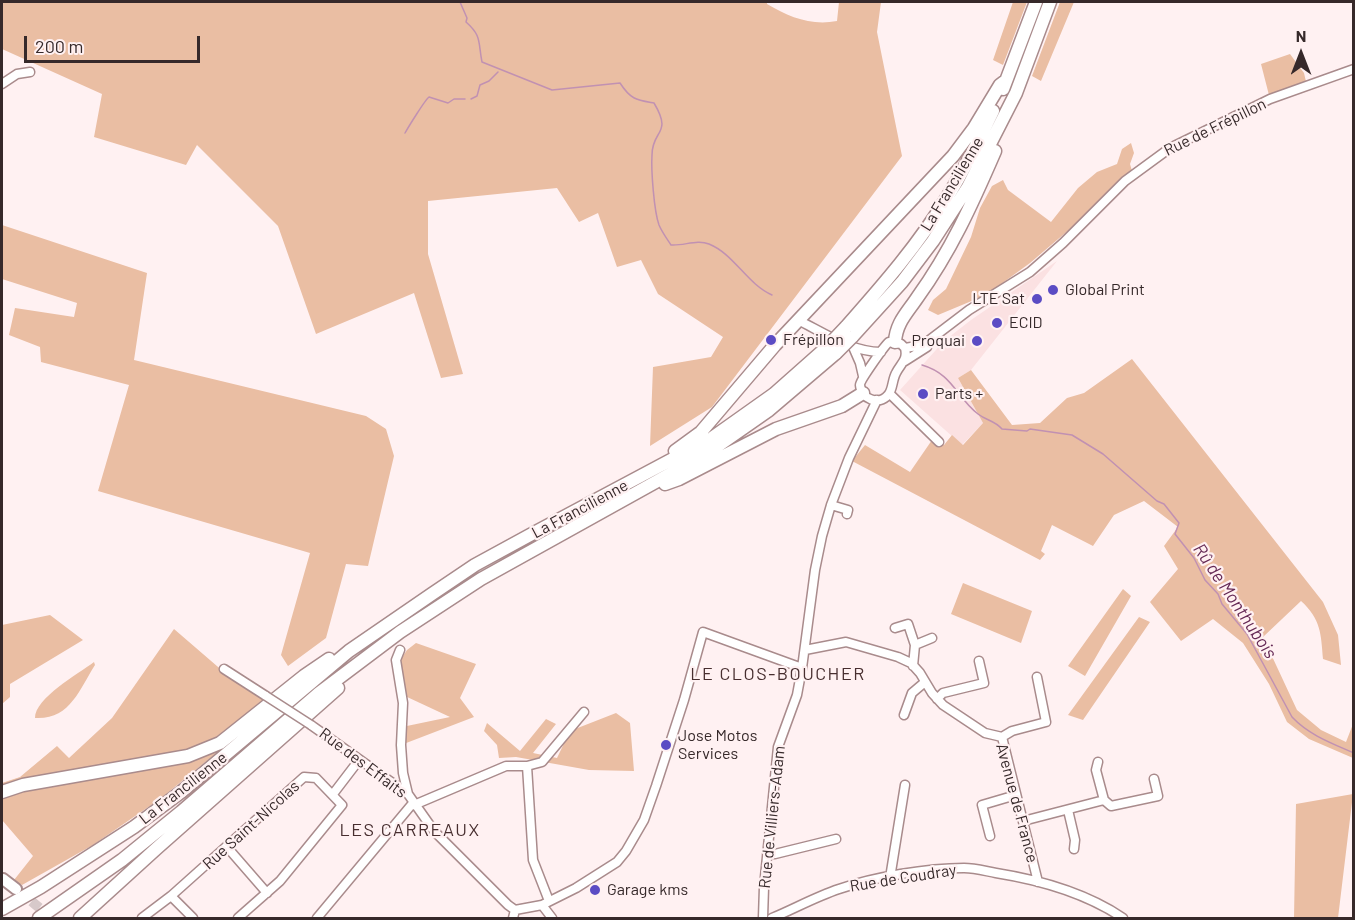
<!DOCTYPE html>
<html>
<head>
<meta charset="utf-8">
<style>
  body { margin:0 }
  #map { position:relative; width:1355px; height:920px; overflow:hidden; background:#fff1f2; font-family:Barlow,sans-serif }
  canvas { display:block }
  .frame { position:absolute; inset:0; border:3px solid #36292a; pointer-events:none }
  .north { position:absolute; left:1271px; top:24px; width:60px; height:60px; -webkit-text-stroke:4px #fff1f2; paint-order:stroke; rotate:0deg; font-size:16px; font-weight:700; line-height:24px; text-align:center; color:#36292a }
  .north::after { content:''; display:block; margin:auto; width:21px; height:27px; background:#36292a; clip-path:polygon(50% 0,100% 100%,50% 72%,0 100%) }
  .scale { position:absolute; left:24px; top:36px; width:176px; height:27px; box-sizing:border-box; border:3px solid #36292a; border-top:0; padding-left:8px; font-size:18px; line-height:21px; white-space:nowrap; color:#36292a; -webkit-text-stroke:4px #fff1f2; paint-order:stroke }
</style>
</head>
<body>
<div id="map">
<canvas width="1355" height="920"></canvas>
<div class="frame"></div>
<div class="north">N</div>
<div class="scale">200 m</div>
</div>
<script>
const g = document.querySelector('canvas').getContext('2d');
g.lineJoin = 'round';
function fillPath(path, color) { g.fillStyle = color; g.fill(path, 'evenodd'); }
function trace(path, color, width, dash) { g.strokeStyle = color; g.lineWidth = width; g.lineCap = dash ? 'butt' : 'round'; g.setLineDash(dash || []); g.stroke(path); }
function drawText(font, color, halo, rows, align = 'center') {
  g.font = font + ' Barlow,sans-serif'; g.lineWidth = 4.5; g.setLineDash([]); g.textBaseline = 'middle'; g.strokeStyle = halo; g.fillStyle = color; for (const [text, x, y, turn = 0] of rows) {
    g.save(); g.translate(x, y); g.rotate((+turn || 0) * Math.PI / 180); g.textAlign = isNaN(turn) ? turn : align; if (halo) g.strokeText(text, 0, 0); g.fillText(text, 0, 0); g.restore();
  }
}
const built = new Path2D(`
  M 1057,261 L 971,370 L 958,378 L 983,423 L 962,445 L 900,390 L 944,341 L 971,320 Z`);
const green = new Path2D(`
  M 2,2 L 767,2 L 767,4 C 789,17 811,26 837,21 L 839,2 L 881,2 L 877,32 L 902,156 L 712,407 L 650,446 L 653,367 L 711,357 L 723,337 L 658,294 L 641,260 L 617,267 L 598,213 L 579,222 L 557,188 L 428,201 L 428,254 L 463,374 L 441,378 L 414,293 L 316,334 L 278,226 L 197,145 L 186,165 L 94,137 L 102,94 L 2,49 Z
  M 1013,2 L 1027,2 L 1003,65 L 993,60 Z
  M 1060,2 L 1074,2 L 1041,81 L 1032,76 Z
  M 1290,54 L 1304,73 L 1307,86 L 1270,99 L 1261,64 Z
  M 1131,143 L 1134,153 L 1130,164 L 1132,171 L 1077,223 L 1030,263 L 986,295 L 938,315 L 928,310 L 933,300 L 946,289 L 971,237 L 980,208 L 992,186 L 1003,180 L 1008,190 L 1051,222 L 1078,188 L 1097,172 L 1117,164 L 1122,149 Z
  M 2,225 L 147,273 L 134,360 L 366,416 L 386,429 L 394,456 L 368,566 L 346,564 L 326,638 L 288,666 L 281,655 L 310,553 L 98,491 L 129,385 L 41,362 L 40,347 L 9,335 L 15,308 L 74,317 L 77,303 L 2,279 Z
  M 1132,359 L 1323,602 L 1338,635 L 1341,665 L 1323,659 C 1321,634 1321,619 1301,601 L 1263,637 L 1297,710 L 1321,730 L 1346,742 L 1353,724 L 1353,758 L 1309,739 L 1287,722 L 1269,684 L 1243,643 L 1213,619 L 1181,641 L 1150,602 L 1178,569 L 1164,546 L 1178,527 L 1144,501 L 1114,515 L 1093,546 L 1052,525 L 1041,551 L 1045,554 L 1040,560 L 852,461 L 865,445 L 910,472 L 932,440 L 944,445 L 952,435 L 963,445 L 983,423 L 958,378 L 971,370 L 1012,425 L 1040,423 L 1067,398 L 1084,393 Z
  M 963,583 L 1032,611 L 1021,643 L 951,614 Z
  M 1123,589 L 1131,596 L 1085,676 L 1068,666 Z
  M 50,615 L 83,640 L 10,684 L 10,697 L 2,704 L 2,625 Z
  M 1139,617 L 1150,622 L 1083,720 L 1068,715 Z
  M 174,629 L 232,679 L 269,700 L 217,739 L 183,752 L 2,788 L 2,783 L 20,777 L 57,746 L 69,758 L 112,718 Z
  M 416,643 L 476,664 L 460,698 L 474,717 L 401,745 L 402,727 L 450,717 L 405,696 L 399,662 L 407,650 Z
  M 94,662 L 95,665 C 79,690 70,720 35,718 C 35,698 78,674 94,662 Z
  M 616,713 L 630,723 L 634,771 L 589,770 L 516,757 L 499,758 L 497,745 L 484,731 L 487,723 L 520,751 L 546,719 L 556,724 L 533,753 L 557,758 L 570,731 Z
  M 242,732 L 160,799 L 93,845 L 22,885 L 14,880 L 33,856 L 2,820 L 2,798 L 11,793 L 126,770 Z
  M 1353,794 L 1338,918 L 1294,918 L 1296,804 Z`);
const stream = new Path2D(`
  M 460,2 L 467,18 L 466,22 C 482,36 478,42 482,62 L 552,90 L 620,83 C 631,100 637,100 654,103 C 673,135 652,129 652,155 C 651,170 654,211 659,225 C 662,232 667,239 671,245 C 684,246 697,239 709,244 C 734,254 747,284 772,295
  M 471,99 L 477,96 L 480,85 L 489,81 L 498,72
  M 405,133 C 409,126 425,100 429,97 L 448,103 L 454,99 L 465,99
  M 922,365 C 953,374 956,397 978,414 C 987,421 994,420 1002,429 L 1027,431 L 1030,429 L 1072,435 L 1103,454 L 1157,501 L 1164,504 L 1179,523 L 1175,534 L 1194,558 L 1205,580 L 1218,594 L 1222,604 L 1247,634 L 1292,717 C 1309,735 1331,743 1354,753`);
const majorTunnel = new Path2D(`
  M 20,892 L 52,918`);
const minor = new Path2D(`
  M 2,84 L 17,74 L 30,72
  M 798,320 C 824,333 852,352 881,352
  M 889,342 L 901,344 L 905,348 C 908,360 901,363 896,373 C 892,380 893,390 888,395 C 879,406 861,399 860,385 C 860,380 885,345 889,342 Z
  M 853,347 L 860,363 L 863,376
  M 905,348 L 923,345 L 969,310 L 1030,272 L 1063,243 L 1125,181 L 1170,148 L 1270,99 L 1354,69
  M 905,361 L 927,347
  M 890,394 L 939,442
  M 831,505 L 848,510 L 847,514
  M 895,628 L 908,624 L 915,645
  M 400,650 L 396,660 L 403,703 L 401,745 L 403,773 L 408,794
  M 805,650 L 846,642 L 898,657 L 911,663 L 920,673 L 932,693 L 943,705 L 985,733 L 1002,737 L 1038,882
  M 913,666 L 915,645 L 932,638
  M 224,669 L 266,696
  M 937,699 L 943,693 L 984,683 L 979,661
  M 904,715 L 912,693 L 925,682
  M 311,725 L 408,794 L 434,831 L 508,905 L 515,910 L 542,905 L 576,888 L 617,862 L 626,851 L 644,820 L 656,786 L 684,700 L 703,632 L 802,668
  M 1002,737 L 1012,731 L 1046,722 L 1037,677
  M 1098,762 L 1096,770 L 1104,800
  M 527,766 L 533,860 L 549,901
  M 333,794 L 359,760
  M 414,805 L 506,766 L 527,766 L 542,762 L 584,712
  M 1068,810 L 1075,840 L 1074,849
  M 1023,821 L 1104,800 L 1111,806 L 1158,796 L 1154,779
  M 990,836 L 982,805 L 1016,795
  M 227,847 L 267,893
  M 767,853 L 775,854 L 836,839
  M 890,878 L 905,785
  M 542,905 L 552,918
  M 142,918 L 171,896
  M 193,918 L 171,896 L 304,777 L 316,778 L 342,805 L 280,881 L 238,918
  M 317,918 L 413,803
  M 513,918 L 515,910
  M 763,918 L 764,887 L 778,747 L 797,695 L 802,668 L 815,570 L 822,536 L 831,505 L 849,458 L 877,400
  M 772,918 C 794,909 815,897 839,889 C 874,877 927,868 964,868 C 975,868 985,871 996,873 C 1040,880 1086,893 1123,918`);
const major = new Path2D(`
  M 3,879 L 16,889`);
const highway = new Path2D(`
  M 1003,89 L 1036,2
  M 846,327 C 883,285 919,244 948,196 C 965,169 979,140 993,111
  M 852,337 L 902,282 L 933,241 L 968,187 L 1016,93 L 1050,2
  M 895,342 C 896,323 907,313 917,298 C 951,251 972,204 995,151
  M 675,451 L 701,432 L 775,345 L 953,156 L 974,128 L 1000,85 L 1004,82
  M 665,484 L 679,479 L 776,429 L 842,406 L 863,393
  M 2,792 L 23,785 L 188,756 L 220,743 L 304,676 L 329,659
  M 2,909 L 41,887 L 134,827 L 181,792 L 349,651 L 432,594 L 475,565 L 530,535 L 712,438 L 774,394 L 827,347
  M 39,918 L 122,860 L 181,812 L 319,693 L 400,632 L 481,579 L 706,454 L 769,410 L 836,353
  M 80,918 L 157,848 L 338,688`);
const minorBridge = new Path2D(`
  M 266,696 L 311,725`);
const highwayBridge = new Path2D(`
  M 827,347 L 846,327
  M 836,353 L 852,337`);
const markers = [
  [1053,290,6,"#5b4cc4"],
  [1037,299,6,"#5b4cc4"],
  [997,323,6,"#5b4cc4"],
  [771,340,6,"#5b4cc4"],
  [977,341,6,"#5b4cc4"],
  [923,394,6,"#5b4cc4"],
  [666,745,6,"#5b4cc4"],
  [595,890,6,"#5b4cc4"]
];
const streetNames = [
  ["Rue de Frépillon",1215,127,-26],
  ["La Francilienne",952,184,-59],
  ["La Francilienne",580,509,-28],
  ["Rue des Effaits",363,763,37],
  ["La Francilienne",183,788,-38],
  ["Avenue de France",1017,803,75],
  ["Rue de Villiers-Adam",772,817,-84],
  ["Rue Saint-Nicolas",251,825,-42],
  ["Rue de Coudray",903,878,-9]
];
const poiNames = [
  ["Global Print",1065,290],
  ["LTE Sat",1025,299,"right"],
  ["ECID",1009,323],
  ["Frépillon",783,340],
  ["Proquai",965,341,"right"],
  ["Parts +",935,394],
  ["Jose Motos",678,736],
  ["Services",678,754],
  ["Garage kms",607,890]
];
const waterNames = [
  ["Rû de Monthubois",1235,601,56]
];
const neighbourhoodNames = [
  ["LE CLOS-BOUCHER",778,674],
  ["LES CARREAUX",410,830]
];
fillPath(built, '#fbe1e2');
fillPath(green, '#eabea3');
trace(stream, '#c191b2', 1.5);
trace(majorTunnel, '#d7c9ca', 10, [10, 5]);
trace(minor, '#a98b8c', 11);
trace(major, '#a98b8c', 14);
trace(highway, '#a98b8c', 15);
trace(minor, '#fff', 8);
trace(major, '#fff', 10);
trace(highway, '#fff', 12);
trace(minorBridge, '#a98b8c', 11, []);
trace(highwayBridge, '#a98b8c', 15, []);
trace(minorBridge, '#fff', 8);
trace(highwayBridge, '#fff', 12);
for (const [x, y, r, color] of markers) { const dot = new Path2D(); dot.arc(x, y, r, 0, 2 * Math.PI); g.fillStyle = color; g.fill(dot); trace(dot, '#fff1f2', 2); }
drawText('16px', '#36292a', '#fff1f2', streetNames);
drawText('16px', '#36292a', '#fff1f2', poiNames, 'left');
drawText('italic 18px', '#652955', '#fff1f2', waterNames);
g.letterSpacing = '1.5px';
drawText('18px', '#472e2f', '#fff1f2', neighbourhoodNames);
g.letterSpacing = '0px';
</script>
</body>
</html>
